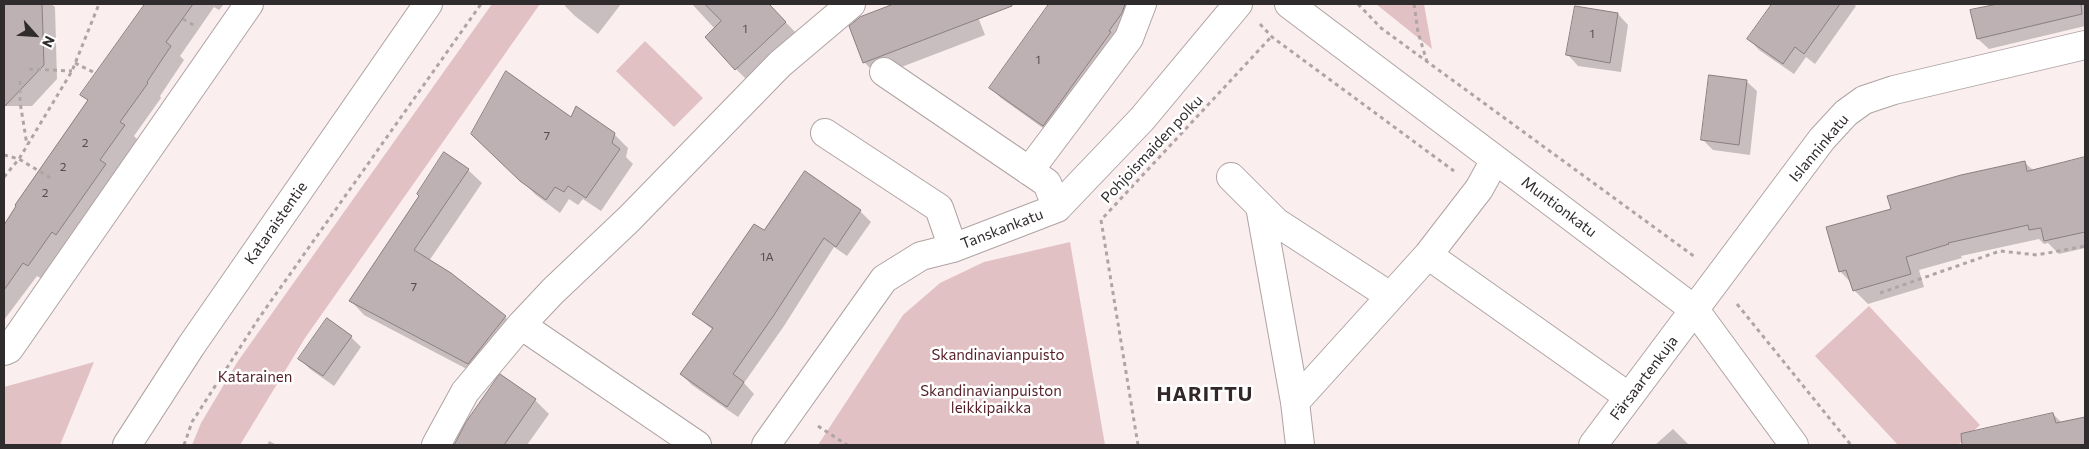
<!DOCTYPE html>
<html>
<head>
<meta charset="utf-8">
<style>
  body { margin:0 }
  #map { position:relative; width:2089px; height:449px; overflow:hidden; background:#fbeeef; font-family:Commissioner,sans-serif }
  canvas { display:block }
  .frame { position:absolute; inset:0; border:5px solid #302b2c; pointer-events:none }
  .north { position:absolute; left:10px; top:10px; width:50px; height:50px; -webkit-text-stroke:4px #fff; paint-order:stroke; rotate:116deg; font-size:14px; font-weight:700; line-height:20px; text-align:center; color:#302b2c }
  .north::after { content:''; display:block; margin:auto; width:18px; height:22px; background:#302b2c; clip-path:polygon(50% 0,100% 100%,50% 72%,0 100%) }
</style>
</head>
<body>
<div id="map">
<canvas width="2089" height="449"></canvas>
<div class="frame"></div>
<div class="north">N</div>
</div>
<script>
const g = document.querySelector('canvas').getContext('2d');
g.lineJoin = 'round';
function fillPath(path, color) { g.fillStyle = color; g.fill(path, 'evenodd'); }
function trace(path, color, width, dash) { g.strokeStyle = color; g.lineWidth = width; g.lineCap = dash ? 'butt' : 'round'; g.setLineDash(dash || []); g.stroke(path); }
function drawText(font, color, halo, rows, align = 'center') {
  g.font = font + ' Commissioner,sans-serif'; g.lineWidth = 5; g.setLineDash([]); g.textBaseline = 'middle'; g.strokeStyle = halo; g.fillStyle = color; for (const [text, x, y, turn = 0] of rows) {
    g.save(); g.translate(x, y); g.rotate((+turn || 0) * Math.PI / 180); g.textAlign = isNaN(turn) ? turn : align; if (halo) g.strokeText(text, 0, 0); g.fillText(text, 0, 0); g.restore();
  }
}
const green = new Path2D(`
  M 492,4 L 540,4 L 305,338 L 240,445 L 192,445 L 201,423 L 238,361 Z
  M 1376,4 L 1424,4 L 1432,49 Z
  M 645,41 L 703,98 L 674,127 L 616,71 Z
  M 1070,242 L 1105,445 L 818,445 L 903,315 L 940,283 L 984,262 Z
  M 1869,306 L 1980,425 L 1958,445 L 1898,445 L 1815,356 Z
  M 94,362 L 60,445 L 4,445 L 4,387 Z`);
const shadow = new Path2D(`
  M 4,4 L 51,4 L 55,7 L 57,79 L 32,106 L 4,106 Z
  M 146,4 L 224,4 L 219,10 L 214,7 L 180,56 L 184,60 L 160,96 L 161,98 L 134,136 L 138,140 L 42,279 L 37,276 L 4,320 L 4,226 L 88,101 L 82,94 Z
  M 566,4 L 621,4 L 598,34 L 575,16 L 565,6 Z
  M 692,4 L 768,4 L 796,33 L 746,79 L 736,69 L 715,29 Z
  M 898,4 L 973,4 L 985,35 L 878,76 L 864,62 L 860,18 Z
  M 1050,4 L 1141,4 L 1054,136 L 1001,98 L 991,88 Z
  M 1774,4 L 1782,4 L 1786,7 L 1788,4 L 1853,4 L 1856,6 L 1815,64 L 1806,57 L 1794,74 L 1759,50 L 1749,39 Z
  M 2003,4 L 2085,4 L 2085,26 L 1989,49 L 1978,39 L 1972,11 Z
  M 1576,7 L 1618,14 L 1628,25 L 1621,72 L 1578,66 L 1568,55 Z
  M 1746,81 L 1757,91 L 1750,155 L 1713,150 L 1703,140 Z
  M 572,119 L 614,134 L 628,148 L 626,157 L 633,164 L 601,211 L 583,199 L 578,205 L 569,199 L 560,213 L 536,195 L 473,133 Z
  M 445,154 L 468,170 L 482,183 L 429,261 L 505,317 L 518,330 L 482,377 L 364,315 L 351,301 L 420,196 Z
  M 2085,159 L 2085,248 L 2059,254 L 2048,243 L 2044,244 L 2039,239 L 1961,256 L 1962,258 L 1919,270 L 1924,287 L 1868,304 L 1854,290 L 1852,284 L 1840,271 L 1892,209 L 2024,162 L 2033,170 Z
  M 806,173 L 860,211 L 871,222 L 847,256 L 834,247 L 784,326 L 744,383 L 754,394 L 738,417 L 692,385 L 681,374 L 713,330 L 693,314 L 764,232 Z
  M 351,337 L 361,347 L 334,386 L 310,369 L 300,359 Z
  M 501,376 L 535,400 L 549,414 L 527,445 L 455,445 L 468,423 Z
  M 2053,414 L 2062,423 L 2085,418 L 2085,445 L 1994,445 L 1990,429 Z
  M 1673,429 L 1689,445 L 1655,445 Z
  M 269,441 L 277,445 L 267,445 Z`);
const building = new Path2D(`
  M 4,4 L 42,4 L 44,65 L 4,107 Z
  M 145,4 L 193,4 L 166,42 L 171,46 L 147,82 L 148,83 L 120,122 L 125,125 L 100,160 L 106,164 L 56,235 L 52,232 L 28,266 L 23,263 L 4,290 L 4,225 L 16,206 L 15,205 L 88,100 L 80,95 Z
  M 705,4 L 769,4 L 786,22 L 735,70 L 705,37 L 721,21 Z
  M 894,4 L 1012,4 L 1012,6 L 863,63 L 849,26 L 860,17 Z
  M 1049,4 L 1125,4 L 1122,13 L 1109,31 L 1111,32 L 1043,126 L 989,88 Z
  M 1772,4 L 1840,4 L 1804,54 L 1795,47 L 1783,64 L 1747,39 Z
  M 1998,4 L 2081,4 L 2082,14 L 1977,39 L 1970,10 Z
  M 1575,6 L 1618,13 L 1610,63 L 1566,55 Z
  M 506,71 L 571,117 L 576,106 L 615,133 L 612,143 L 620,149 L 586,198 L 568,186 L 564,192 L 555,187 L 546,200 L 520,181 L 471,134 Z
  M 1709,75 L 1747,80 L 1739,145 L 1701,140 Z
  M 444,152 L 469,169 L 414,250 L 451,273 L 506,316 L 468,364 L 349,301 L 419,196 L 417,194 Z
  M 2085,157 L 2085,232 L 2044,241 L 2041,228 L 2029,230 L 2028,225 L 1948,243 L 1949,244 L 1906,257 L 1911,274 L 1853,291 L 1846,270 L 1839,272 L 1826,227 L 1891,209 L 1887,196 L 1961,175 L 2025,161 L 2027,171 Z
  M 805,171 L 861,210 L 836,247 L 824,238 L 774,315 L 733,374 L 744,382 L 727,407 L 680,374 L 713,328 L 692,314 L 754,224 L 764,230 Z
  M 327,318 L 352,336 L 323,376 L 298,359 Z
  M 500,374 L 536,399 L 504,445 L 454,445 L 466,422 Z
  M 2053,413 L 2056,423 L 2085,417 L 2085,445 L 1962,445 L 1961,434 Z`);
const path = new Path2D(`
  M 1358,4 L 1381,28 L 1695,257
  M 1414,4 L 1418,32 L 1427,62
  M 183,19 L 195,26
  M 1260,24 L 1272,37 L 1454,171
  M 75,63 L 95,73
  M 29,69 L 72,71
  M 20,81 L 20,102 L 27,145
  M 4,155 L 19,159 L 54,180
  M 4,177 L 19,159 L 72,71 L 99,4
  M 1880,293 L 2000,251 L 2037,255 L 2085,246
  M 1737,304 L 1851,445
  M 818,426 L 847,445
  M 184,445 L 192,422 L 259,318 L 481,4
  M 1138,445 L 1101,220 L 1272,36`);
const minor = new Path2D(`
  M 1289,4 L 1695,310 L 1794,445
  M 884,72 L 1047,183 L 1057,208
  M 825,133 L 939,208 L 953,248
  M 1495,160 L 1479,189 L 1428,255 L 1629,397
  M 1029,171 L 1129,38 L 1142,4
  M 1231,177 L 1276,222 L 1390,296
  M 1260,206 L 1295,402 L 1300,445
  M 521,325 L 697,445
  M 4,351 L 9,349 L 249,4
  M 1295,402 L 1428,255
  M 127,445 L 191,346 L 428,4
  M 436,445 L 465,392 L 521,325 L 553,291 L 629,219 L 780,64 L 851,4
  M 766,445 L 884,279 L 921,256 L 953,248 L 1057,208 L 1142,119 L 1238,4
  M 1593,445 L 1822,139 L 1846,113 L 1864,100 L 1894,90 L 2085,45`);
const numberNames = [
  ["1",745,29],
  ["1",1592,34],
  ["1",1038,60],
  ["7",547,136],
  ["2",85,143],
  ["2",63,167],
  ["2",45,193],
  ["1A",767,257],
  ["7",414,287]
];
const streetNames = [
  ["Islanninkatu",1819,148,-50],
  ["Pohjoismaiden polku",1152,149,-47],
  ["Muntionkatu",1559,207,37],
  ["Kataraistentie",276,223,-55],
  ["Tanskankatu",1002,229,-21],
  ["Färsaartenkuja",1644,378,-53]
];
const parkNames = [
  ["Skandinavianpuisto",998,355],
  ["Katarainen",255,377],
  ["Skandinavianpuiston",991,391],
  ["leikkipaikka",991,408]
];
const districtNames = [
  ["HARITTU",1205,394]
];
fillPath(green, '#e2c1c4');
fillPath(shadow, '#0003');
fillPath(building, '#beb1b3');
trace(building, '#8a7e7f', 1);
trace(minor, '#afa3a4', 30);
trace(path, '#afa5a6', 3, [4, 4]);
trace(minor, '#fff', 28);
drawText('12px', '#544c4e', null, numberNames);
drawText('15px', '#302b2c', '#fff', streetNames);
drawText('15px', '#541e28', '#fff', parkNames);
g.letterSpacing = '1px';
drawText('bold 20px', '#322829', '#fff', districtNames);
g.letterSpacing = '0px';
</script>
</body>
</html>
